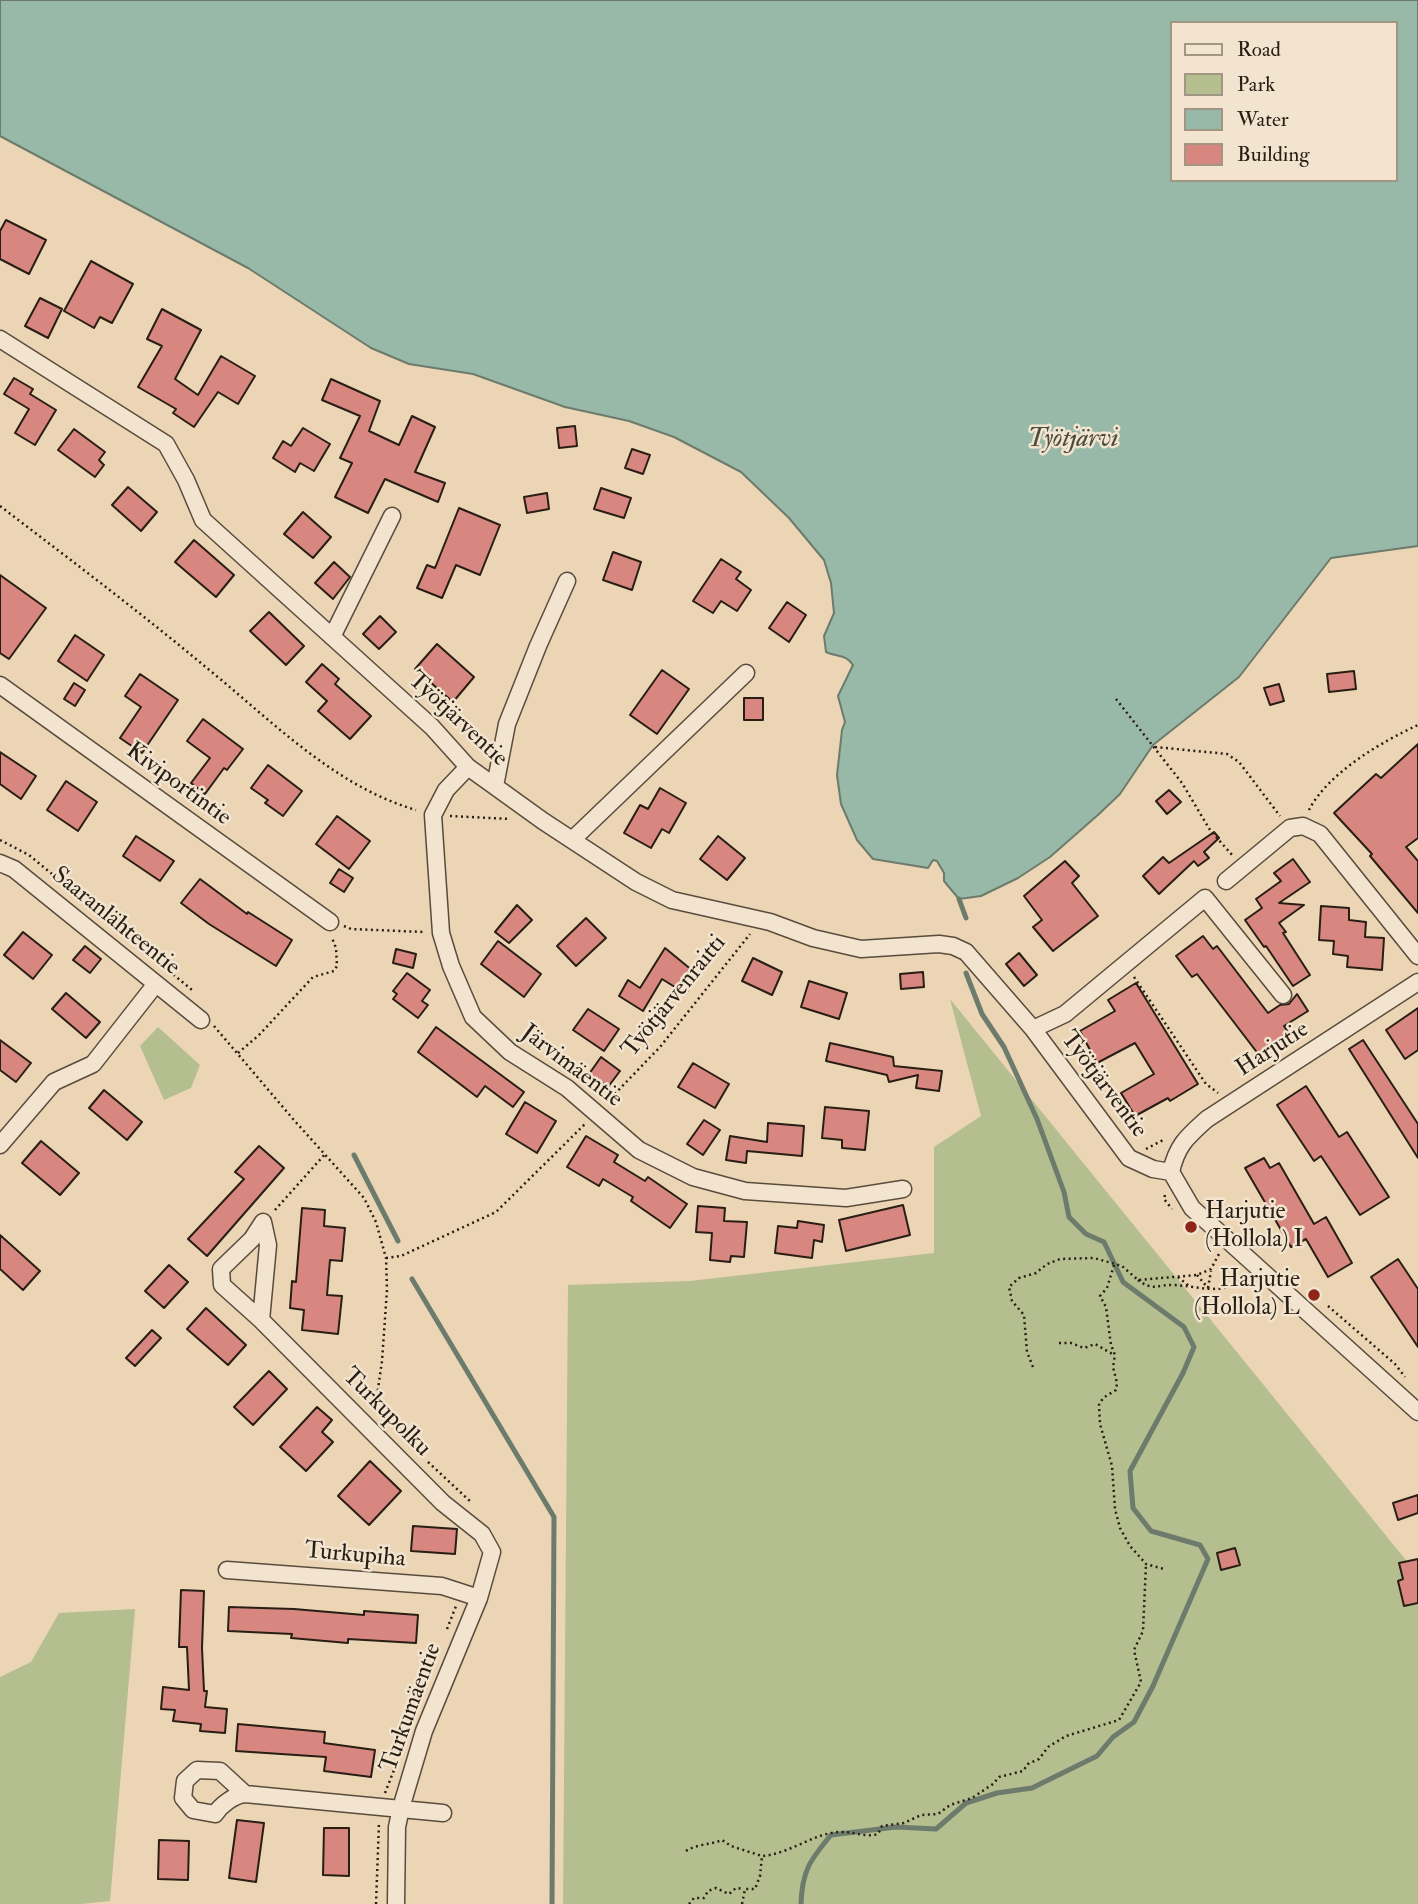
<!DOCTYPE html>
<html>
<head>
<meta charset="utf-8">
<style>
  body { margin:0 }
  #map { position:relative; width:1418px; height:1904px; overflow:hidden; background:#ebd5b5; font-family:"IM FELL Double Pica",serif }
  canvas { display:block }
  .legend { position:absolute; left:1170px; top:21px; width:228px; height:161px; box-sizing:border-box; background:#f2e4cf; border:2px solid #a19584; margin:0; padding:9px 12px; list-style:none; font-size:21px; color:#281e13 }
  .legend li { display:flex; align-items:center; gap:14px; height:35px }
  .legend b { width:35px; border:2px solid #a19584 }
</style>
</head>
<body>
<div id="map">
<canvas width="1418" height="1904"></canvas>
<ul class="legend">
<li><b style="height:9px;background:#f2e4cf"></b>Road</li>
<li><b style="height:19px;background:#b5be8f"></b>Park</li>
<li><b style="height:19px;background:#99b9a8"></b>Water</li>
<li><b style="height:19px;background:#d78780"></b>Building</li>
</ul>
</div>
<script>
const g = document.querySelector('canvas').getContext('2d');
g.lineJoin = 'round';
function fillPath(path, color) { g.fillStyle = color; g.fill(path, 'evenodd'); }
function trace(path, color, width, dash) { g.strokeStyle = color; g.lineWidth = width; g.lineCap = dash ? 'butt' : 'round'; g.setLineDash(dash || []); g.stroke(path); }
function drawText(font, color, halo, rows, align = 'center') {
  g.font = font + ' "IM FELL Double Pica",serif'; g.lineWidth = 5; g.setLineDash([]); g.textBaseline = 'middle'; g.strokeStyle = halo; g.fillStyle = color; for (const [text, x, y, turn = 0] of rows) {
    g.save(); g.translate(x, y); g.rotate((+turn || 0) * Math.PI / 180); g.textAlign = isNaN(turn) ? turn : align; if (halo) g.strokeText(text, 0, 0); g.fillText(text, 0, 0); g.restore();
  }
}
const green = new Path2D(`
  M 950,999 L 1418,1575 L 1418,1904 L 563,1904 L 568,1285 L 690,1281 L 934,1253 L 934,1147 L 981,1116 Z
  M 158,1027 L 200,1065 L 191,1088 L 164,1100 L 140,1046 Z
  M 135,1609 L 110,1901 L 81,1904 L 0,1904 L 0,1677 L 31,1662 L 59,1613 Z`);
const water = new Path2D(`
  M 0,0 L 1418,0 L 1418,546 L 1331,558 L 1239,677 L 1153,745 L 1120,794 L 1099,814 L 1050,857 L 1018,878 L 981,896 L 959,899 L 944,881 L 944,873 L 937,861 L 933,860 L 928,868 L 873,859 L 857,840 L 841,804 L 837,775 L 842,730 L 845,722 L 838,696 L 853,665 C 846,654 836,657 826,652 L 824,636 L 834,613 L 831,583 L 824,560 L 789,518 L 741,472 L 674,437 L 629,421 L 565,407 L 473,374 L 409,364 L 371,348 L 248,268 L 0,136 ZM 1171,23 L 1395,23 L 1395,180 L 1171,180 Z`);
const stream = new Path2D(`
  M 959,899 L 966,918
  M 354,1155 L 398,1241
  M 412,1279 L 554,1517 L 552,1904
  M 801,1904 C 802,1871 810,1860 831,1835 L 896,1827 L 936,1829 L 966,1803 L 997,1793 L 1032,1788 L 1097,1756 L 1113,1737 L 1134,1722 L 1153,1686 L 1208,1559 L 1200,1545 L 1151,1531 L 1133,1508 L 1130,1471 L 1183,1373 L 1194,1347 L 1184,1327 L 1123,1282 L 1104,1242 L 1086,1234 L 1069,1217 L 1064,1192 L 1037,1119 L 1004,1047 L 982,1014 L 966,973`);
const building = new Path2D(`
  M 6,220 L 46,240 L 29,274 L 0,259 L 0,231 Z
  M 91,261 L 133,284 L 112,323 L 100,317 L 94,328 L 64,311 Z
  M 40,298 L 62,309 L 48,338 L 25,326 Z
  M 162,309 L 201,330 L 175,379 L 198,395 L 221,356 L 255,376 L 238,404 L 218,392 L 194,427 L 173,413 L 176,409 L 138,387 L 162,346 L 147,339 Z
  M 14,378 L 33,389 L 30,394 L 56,410 L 35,445 L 15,433 L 29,409 L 4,394 Z
  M 331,379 L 380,401 L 369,431 L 399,445 L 412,416 L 435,427 L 415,472 L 445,483 L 438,502 L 385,479 L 368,513 L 335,497 L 352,463 L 340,458 L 360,416 L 322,400 Z
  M 575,426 L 577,446 L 559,448 L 557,428 Z
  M 303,428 L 330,444 L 314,471 L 300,463 L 295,472 L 273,458 L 283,441 L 291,446 Z
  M 74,429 L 105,452 L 99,460 L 104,465 L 95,477 L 58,450 Z
  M 632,449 L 650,455 L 643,474 L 625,468 Z
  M 128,487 L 157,512 L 141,531 L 112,505 Z
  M 601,488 L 631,498 L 624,518 L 594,509 Z
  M 547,493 L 549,509 L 527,513 L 524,497 Z
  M 459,508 L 500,525 L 480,575 L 456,565 L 442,598 L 417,588 L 427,565 L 435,568 Z
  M 303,512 L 331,537 L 313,558 L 284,534 Z
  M 194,540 L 234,575 L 216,597 L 175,562 Z
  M 613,552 L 641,562 L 632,590 L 603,580 Z
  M 721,559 L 741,572 L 736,579 L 751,590 L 737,611 L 721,601 L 713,613 L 693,601 Z
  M 334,562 L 350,577 L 333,599 L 315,583 Z
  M 0,575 L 46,608 L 9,659 L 0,653 Z
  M 787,602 L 806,615 L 789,642 L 769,628 Z
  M 269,612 L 304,646 L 286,665 L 250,631 Z
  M 380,616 L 396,632 L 379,649 L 363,634 Z
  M 75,635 L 104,655 L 87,681 L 58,661 Z
  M 437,644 L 474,677 L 453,702 L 415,669 Z
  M 322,664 L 339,679 L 335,684 L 371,716 L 350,739 L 318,711 L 327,701 L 306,682 Z
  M 662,670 L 689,689 L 657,734 L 630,715 Z
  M 1354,671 L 1356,689 L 1329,692 L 1327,674 Z
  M 140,674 L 178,700 L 142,753 L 120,738 L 141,707 L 125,696 Z
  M 74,683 L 85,690 L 75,706 L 64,699 Z
  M 1279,684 L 1284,701 L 1270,705 L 1264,688 Z
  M 744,698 L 763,698 L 763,720 L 744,720 Z
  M 203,719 L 243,749 L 227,770 L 224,768 L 205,794 L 191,783 L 210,758 L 187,741 Z
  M 1418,744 L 1418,838 L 1406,847 L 1418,861 L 1418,913 L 1370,856 L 1372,854 L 1334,813 L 1376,774 L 1381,778 Z
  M 0,752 L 36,776 L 21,799 L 0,784 Z
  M 268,765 L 302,791 L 283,816 L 265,803 L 268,800 L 251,788 Z
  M 66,781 L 97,802 L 78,831 L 47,810 Z
  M 660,788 L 686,803 L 669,833 L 662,829 L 651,848 L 624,833 L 640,805 L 648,809 Z
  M 1169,790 L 1181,802 L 1167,814 L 1156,801 Z
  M 337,816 L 370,841 L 349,869 L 316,844 Z
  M 1214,832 L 1219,838 L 1204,852 L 1209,858 L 1198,866 L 1194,861 L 1159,894 L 1143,876 L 1163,857 L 1169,863 Z
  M 136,836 L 174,861 L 160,881 L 123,856 Z
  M 718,836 L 745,858 L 727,880 L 700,859 Z
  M 1293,859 L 1310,882 L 1279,903 L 1304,905 L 1279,923 L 1286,932 L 1283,933 L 1310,975 L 1293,986 L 1266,946 L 1264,947 L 1245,920 L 1262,908 L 1256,899 L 1281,881 L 1274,873 Z
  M 1065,861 L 1079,876 L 1072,883 L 1098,916 L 1053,951 L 1033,927 L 1042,920 L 1024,896 Z
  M 339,869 L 353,878 L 344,892 L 330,883 Z
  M 200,879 L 247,914 L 248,912 L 292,940 L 276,966 L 209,924 L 181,903 Z
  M 517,905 L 532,920 L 509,943 L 495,932 Z
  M 1321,906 L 1349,908 L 1349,920 L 1366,922 L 1365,937 L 1384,938 L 1382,970 L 1347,967 L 1348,956 L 1333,954 L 1334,941 L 1319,940 Z
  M 586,918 L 606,938 L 576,966 L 557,946 Z
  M 23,932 L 52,955 L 33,979 L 4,955 Z
  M 1203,936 L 1213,949 L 1217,946 L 1268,1013 L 1280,1005 L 1289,1004 L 1297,994 L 1308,1011 L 1284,1026 L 1288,1032 L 1259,1055 L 1197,974 L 1192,977 L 1176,956 Z
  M 498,941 L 541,974 L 524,997 L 481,964 Z
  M 85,946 L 101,959 L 90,973 L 73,960 Z
  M 665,948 L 693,971 L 690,976 L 695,979 L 686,994 L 662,979 L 643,1011 L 619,996 L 628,980 L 640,988 Z
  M 396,949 L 416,954 L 413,968 L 393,963 Z
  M 1019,953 L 1037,975 L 1024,986 L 1006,964 Z
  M 753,958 L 782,972 L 772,995 L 742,981 Z
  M 923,972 L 924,987 L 901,989 L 900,974 Z
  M 407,973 L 430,990 L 422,1001 L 428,1005 L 418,1018 L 393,999 L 397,994 L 393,991 Z
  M 809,981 L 847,993 L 839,1019 L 801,1007 Z
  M 1136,983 L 1198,1084 L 1170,1101 L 1168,1098 L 1135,1116 L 1121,1093 L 1154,1074 L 1135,1043 L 1097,1063 L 1080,1031 L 1115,1011 L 1108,1000 Z
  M 66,993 L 100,1022 L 86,1038 L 52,1009 Z
  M 1418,1008 L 1418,1050 L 1405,1059 L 1386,1030 Z
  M 588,1009 L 619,1029 L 604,1051 L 573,1030 Z
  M 436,1027 L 524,1092 L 513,1107 L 485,1086 L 477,1097 L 418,1052 Z
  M 0,1040 L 31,1063 L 16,1082 L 0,1070 Z
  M 1363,1040 L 1418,1124 L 1418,1158 L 1349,1049 Z
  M 830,1043 L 893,1057 L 894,1066 L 942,1071 L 939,1091 L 916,1088 L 918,1075 L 889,1082 L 887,1075 L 826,1061 Z
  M 601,1057 L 620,1071 L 608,1087 L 589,1074 Z
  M 693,1063 L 729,1084 L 715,1108 L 678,1087 Z
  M 1306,1086 L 1339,1137 L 1347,1132 L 1389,1197 L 1360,1215 L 1321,1156 L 1314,1161 L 1277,1105 Z
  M 104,1090 L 142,1122 L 127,1140 L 89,1108 Z
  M 525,1102 L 556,1121 L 537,1153 L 506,1134 Z
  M 825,1107 L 869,1111 L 865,1150 L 842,1148 L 842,1140 L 822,1138 Z
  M 704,1120 L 720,1130 L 703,1155 L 687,1144 Z
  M 768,1123 L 804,1126 L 802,1156 L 747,1151 L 746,1163 L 726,1160 L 730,1136 L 767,1142 Z
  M 586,1136 L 618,1155 L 614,1162 L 645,1181 L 648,1177 L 687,1204 L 670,1228 L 631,1201 L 633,1197 L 603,1179 L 599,1186 L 567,1167 Z
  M 41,1141 L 79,1173 L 60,1195 L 22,1163 Z
  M 259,1146 L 284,1168 L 207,1256 L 188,1239 L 244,1179 L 235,1172 Z
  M 1264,1158 L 1270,1168 L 1279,1163 L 1314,1224 L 1326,1217 L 1352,1263 L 1328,1277 L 1306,1239 L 1291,1247 L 1245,1168 Z
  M 903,1205 L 910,1235 L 846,1251 L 839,1220 Z
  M 698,1206 L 725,1208 L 724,1221 L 747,1222 L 744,1257 L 731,1256 L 730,1262 L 710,1260 L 712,1233 L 696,1232 Z
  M 302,1208 L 325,1210 L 324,1226 L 345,1228 L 342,1261 L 330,1260 L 327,1295 L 342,1296 L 338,1334 L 302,1330 L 304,1310 L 290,1308 L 292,1281 L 296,1282 Z
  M 798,1221 L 824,1225 L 822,1242 L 814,1240 L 812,1258 L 775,1253 L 778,1226 L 797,1228 Z
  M 0,1235 L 40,1271 L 23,1290 L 0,1269 Z
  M 1398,1259 L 1418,1289 L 1418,1347 L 1371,1277 Z
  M 169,1265 L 188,1282 L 164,1308 L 145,1291 Z
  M 206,1308 L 246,1345 L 228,1365 L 187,1329 Z
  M 152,1330 L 161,1338 L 135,1366 L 126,1358 Z
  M 269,1371 L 287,1389 L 253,1425 L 234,1407 Z
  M 317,1407 L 332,1420 L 322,1432 L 333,1442 L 306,1471 L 280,1447 Z
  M 370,1461 L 401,1491 L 369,1525 L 338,1496 Z
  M 1418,1495 L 1418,1513 L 1398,1520 L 1393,1503 Z
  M 413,1526 L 457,1529 L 455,1554 L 411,1551 Z
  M 1235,1548 L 1240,1565 L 1221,1570 L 1217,1553 Z
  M 1418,1559 L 1418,1603 L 1404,1606 L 1398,1581 L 1403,1579 L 1399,1563 Z
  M 181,1590 L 204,1591 L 202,1648 L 204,1691 L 207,1691 L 205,1707 L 227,1709 L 225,1733 L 200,1731 L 201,1724 L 173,1721 L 175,1710 L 161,1709 L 163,1687 L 189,1690 L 187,1647 L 179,1647 Z
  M 229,1607 L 294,1609 L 364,1615 L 364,1611 L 418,1615 L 416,1643 L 348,1639 L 348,1643 L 291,1638 L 292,1634 L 228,1631 Z
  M 238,1724 L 325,1732 L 324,1743 L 375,1750 L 371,1777 L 324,1771 L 326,1757 L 236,1751 Z
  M 237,1820 L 264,1823 L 256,1882 L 229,1878 Z
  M 324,1828 L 349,1828 L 349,1876 L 323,1875 Z
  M 159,1840 L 189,1841 L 188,1880 L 158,1879 Z`);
const path = new Path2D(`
  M 0,506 C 68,558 136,609 202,664 C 268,717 333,786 416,810
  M 1116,699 L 1182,783 L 1210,830 L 1233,856
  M 1155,747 L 1227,754 L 1239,762 L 1280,816
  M 1309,810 C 1328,773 1381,742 1418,725
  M 450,816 L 510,819
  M 0,840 L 29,855 L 192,990
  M 344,926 L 351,929 L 424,932
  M 1134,977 L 1206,1084 L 1218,1093
  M 214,1026 L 293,1119 L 364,1198 L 376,1222 L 386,1258 L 387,1290 L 382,1361 L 375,1410
  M 238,1053 L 259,1035 L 313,977 L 334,971 L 337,966 L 336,948 L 332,938
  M 607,1102 L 660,1047 L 750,934
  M 1146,1149 L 1165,1139
  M 1165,1195 L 1164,1199 L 1172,1209
  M 275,1210 L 326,1153
  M 386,1258 L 401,1256 L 496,1212 L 585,1124
  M 1114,1265 L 1107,1288 L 1100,1296 L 1106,1307 L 1111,1345 L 1115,1355 L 1113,1367 L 1117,1383 L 1116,1390 L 1103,1398 L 1099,1405 L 1100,1424 L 1112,1466 L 1115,1509 L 1120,1528 L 1130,1546 L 1146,1564 L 1164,1569
  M 1197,1275 L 1208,1288
  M 1178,1277 L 1189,1286
  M 1138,1280 C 1154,1292 1157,1284 1174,1285 C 1198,1286 1224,1297 1243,1277
  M 1208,1288 L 1211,1271
  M 1328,1306 L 1395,1364 L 1405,1377
  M 1059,1343 L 1071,1343 L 1084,1348 L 1095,1344 L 1114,1355
  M 1033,1367 L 1027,1352 L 1024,1315 L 1012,1301 L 1009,1287 L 1019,1278 L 1036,1273 L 1047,1264 L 1060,1259 L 1094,1258 L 1122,1266 L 1138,1280 L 1197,1275 L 1211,1269 L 1219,1254
  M 428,1462 L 472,1503
  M 447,1629 L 456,1606
  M 385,1793 L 394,1770
  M 686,1851 C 696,1844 710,1845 722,1840 L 731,1846 L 762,1856
  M 376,1904 L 379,1823
  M 689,1904 L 694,1898 L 704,1898 L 708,1891 L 716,1888 L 729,1894 L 736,1888 L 744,1889
  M 742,1904 L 745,1889 L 755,1889 L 760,1876 L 762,1856 C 790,1854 813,1833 840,1832 C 853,1831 864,1838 878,1834 L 882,1826 L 904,1823 L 921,1815 L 938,1814 L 950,1805 L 972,1798 L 993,1784 L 999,1777 L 1023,1771 L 1028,1764 L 1039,1759 L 1048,1747 L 1066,1736 L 1119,1720 L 1141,1682 L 1134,1650 L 1143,1631 L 1146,1564`);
const minor = new Path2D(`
  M 0,339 L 166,444 L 186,480 L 203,520 L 432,727 L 468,767 L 543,821 L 636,882 L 672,900 L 770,922 L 813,938 L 861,949 L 939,944 L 953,946 L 966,952 L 1033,1029 L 1129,1158 L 1153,1169 L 1171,1172
  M 332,637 L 392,516
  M 0,685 L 330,922
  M 468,767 L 446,790 L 433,815 L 441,933 L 451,966 L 473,1017 L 510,1052 L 567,1088 L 639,1150 L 693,1177 L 745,1191 L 846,1198 L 903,1189
  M 495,786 L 507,724 L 538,646 L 567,581
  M 572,840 L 746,673
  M 0,863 L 14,869 L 201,1020
  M 1226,881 L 1290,828 L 1303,826 L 1320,834 L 1418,956
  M 1033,1029 L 1065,1014 L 1205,898 L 1283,995
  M 0,1145 L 54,1082 L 93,1064 L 155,985
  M 1171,1172 L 1192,1208 L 1418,1412
  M 1171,1172 C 1177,1145 1187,1137 1207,1119 L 1418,982
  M 261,1320 L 222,1285 L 221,1269 L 252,1239 L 263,1222 L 268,1245 L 261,1320 L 443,1503 L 482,1534 L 492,1552 L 479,1598 L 424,1731 L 401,1808 L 397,1827 L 396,1904
  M 227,1570 L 442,1586 L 479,1598
  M 245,1794 C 234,1795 221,1805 215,1814 L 193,1810 L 183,1798 L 185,1781 L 197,1770 L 220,1771 L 245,1794 L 443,1813`);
const markers = [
  [1191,1227,7,"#8f2418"],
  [1314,1295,7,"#8f2418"]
];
const streetNames = [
  ["Työtjärventie",457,720,43],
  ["Kiviportintie",178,785,36],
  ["Saaranlähteentie",115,922,39],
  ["Työtjärvenraitti",675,997,-51],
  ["Harjutie",1273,1050,-33],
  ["Järvimäentie",571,1067,37],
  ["Työtjärventie",1103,1085,53],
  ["Turkupolku",386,1413,45],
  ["Turkupiha",355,1556,5],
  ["Turkumäentie",412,1708,-70]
];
const poiNames = [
  ["Harjutie",1205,1213],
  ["(Hollola) I",1205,1241],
  ["Harjutie",1300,1281,"right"],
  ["(Hollola) L",1300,1309,"right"]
];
const waterNames = [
  ["Työtjärvi",1073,440]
];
fillPath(green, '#b5be8f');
fillPath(water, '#99b9a8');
trace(water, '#6c7b6c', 2);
trace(stream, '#6c7b6c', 5);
fillPath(building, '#d78780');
trace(building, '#281e13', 2);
trace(minor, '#594c3c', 19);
trace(path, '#281e13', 2.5, [2, 3.5]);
trace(minor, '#f2e4cf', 16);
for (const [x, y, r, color] of markers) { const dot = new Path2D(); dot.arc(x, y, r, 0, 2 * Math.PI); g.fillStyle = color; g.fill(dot); trace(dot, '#f2e4cf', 2.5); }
drawText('24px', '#281e13', '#f2e4cf', streetNames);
drawText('24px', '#281e13', '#f2e4cf', poiNames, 'left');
drawText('italic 26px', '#4a4c40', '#f2e4cf', waterNames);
</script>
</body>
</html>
